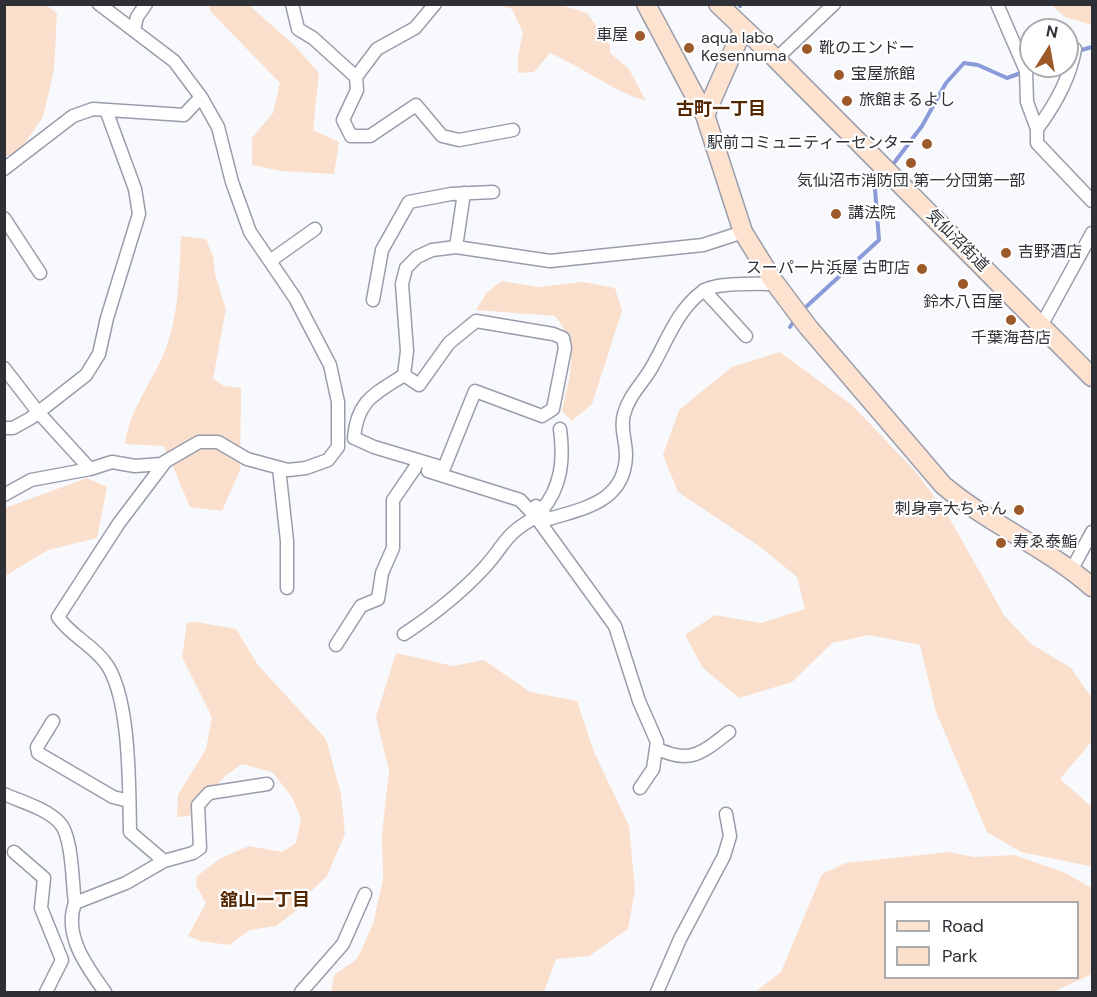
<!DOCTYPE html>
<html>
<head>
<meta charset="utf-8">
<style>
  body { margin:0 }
  #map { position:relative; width:1097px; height:997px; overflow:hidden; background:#f8f9fc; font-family:"DM Sans",sans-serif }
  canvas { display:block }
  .frame { position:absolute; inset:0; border:6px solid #2e3036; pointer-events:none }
  .legend { position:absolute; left:884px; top:901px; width:195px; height:78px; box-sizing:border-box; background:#fff; border:2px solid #abacaf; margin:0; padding:8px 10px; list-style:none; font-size:18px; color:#2e3036 }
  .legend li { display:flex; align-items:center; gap:12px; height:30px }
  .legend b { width:30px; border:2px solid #abacaf }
  .north { position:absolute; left:1019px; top:18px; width:60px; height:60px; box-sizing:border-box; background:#fff; border:2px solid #abacaf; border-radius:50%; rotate:11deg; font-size:16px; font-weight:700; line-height:24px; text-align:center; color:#2e3036 }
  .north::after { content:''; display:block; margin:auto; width:21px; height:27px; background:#9c5929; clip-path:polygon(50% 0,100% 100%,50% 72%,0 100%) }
</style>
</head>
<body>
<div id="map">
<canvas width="1097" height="997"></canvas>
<div class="frame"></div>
<ul class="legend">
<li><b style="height:8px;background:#fee2d0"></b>Road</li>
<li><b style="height:16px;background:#fbdfcd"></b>Park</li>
</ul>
<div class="north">N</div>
</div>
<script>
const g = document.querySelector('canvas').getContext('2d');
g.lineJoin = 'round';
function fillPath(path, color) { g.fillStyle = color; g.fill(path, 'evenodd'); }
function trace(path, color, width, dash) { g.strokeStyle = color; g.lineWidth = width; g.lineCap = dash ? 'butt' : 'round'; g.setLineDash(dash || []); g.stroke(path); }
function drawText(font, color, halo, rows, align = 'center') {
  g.font = font + ' "DM Sans","Noto Sans JP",sans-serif'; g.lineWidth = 4.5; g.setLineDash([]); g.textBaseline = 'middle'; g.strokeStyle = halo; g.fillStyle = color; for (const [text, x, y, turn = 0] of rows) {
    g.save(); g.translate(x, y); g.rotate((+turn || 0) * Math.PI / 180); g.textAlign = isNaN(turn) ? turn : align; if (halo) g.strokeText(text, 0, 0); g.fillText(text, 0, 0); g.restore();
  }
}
const green = new Path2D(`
  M 5,5 L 46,5 L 57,13 L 54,70 L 43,117 L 18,153 L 5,156 Z
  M 209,5 L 249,5 L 295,46 L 319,73 L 313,130 L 339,142 L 334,174 L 281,171 L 252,165 L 252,138 L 273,113 L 280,83 L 210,11 Z
  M 498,5 L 561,5 L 587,13 L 610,45 L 610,53 L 629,69 L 646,101 C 611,90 584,68 550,53 L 534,72 L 518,73 L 518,56 L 523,33 L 512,9 Z
  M 1051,5 L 1092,5 L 1092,25 L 1065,17 Z
  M 181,236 L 206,239 L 213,256 L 215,274 L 226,309 L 213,379 L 224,386 L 241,388 L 240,470 L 222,511 L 190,507 L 164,446 L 125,444 C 130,409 152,382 165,351 C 179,315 179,274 181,236 Z
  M 502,281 L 538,287 L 583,282 L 615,288 L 622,311 L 592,404 L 572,421 L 562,411 C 570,373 581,348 555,316 L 476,310 L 487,292 Z
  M 780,352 L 853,406 L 916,472 L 947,514 L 1004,615 L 1030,643 L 1071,668 L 1092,698 L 1092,741 L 1060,779 L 1092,807 L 1092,864 L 1089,866 L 1021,852 L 987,832 L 936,712 L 920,645 L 869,635 L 832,643 L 792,682 L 739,698 L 703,668 L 685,635 L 715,615 L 761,623 L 805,609 L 797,577 L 759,546 L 678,492 L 663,455 L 679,410 L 732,367 Z
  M 87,478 L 107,487 L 97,538 L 48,550 L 5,576 L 5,508 Z
  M 196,622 L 236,629 L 258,665 L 326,739 L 341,794 L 345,834 L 327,876 L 308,894 L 297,910 L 276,926 L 250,930 L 229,945 L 200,941 L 188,936 L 206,903 L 196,885 L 197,876 L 221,858 L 249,846 L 282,852 L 296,843 L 301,819 L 292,797 L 272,772 L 242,764 L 225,776 L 189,816 L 177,817 L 178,795 L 206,749 L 212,717 L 182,657 L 187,623 Z
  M 396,653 L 453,666 L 484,660 L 530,692 L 577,701 L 594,752 L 629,826 L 635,890 L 628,929 L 589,956 L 556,959 L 544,992 L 331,992 L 334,975 L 357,959 L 373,924 L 383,880 L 382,834 L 389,771 L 376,717 Z
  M 949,852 L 974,857 L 1015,855 L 1065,873 L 1092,888 L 1092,974 L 1053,992 L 755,992 L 781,972 L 822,874 L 846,863 ZM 886,902 L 1078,902 L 1078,978 L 886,978 Z`);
const stream = new Path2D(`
  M 740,6 L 741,4
  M 1067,54 L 1092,47
  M 891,167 L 922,126 L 946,83 L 964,63 L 978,65 L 1007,78 L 1040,66
  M 807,306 L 879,240 L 875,189 L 876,183 L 884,174
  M 790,327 L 792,324`);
const street = new Path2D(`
  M 292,4 L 298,29 L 313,38 L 356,77 L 377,49 L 415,28 L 435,4
  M 997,4 L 1026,71 L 1027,102 L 1037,129 L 1037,143 L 1092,201
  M 134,30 L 137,17 L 146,4
  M 776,59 L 834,4
  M 356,77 L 357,90 L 343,120 L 351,136 L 370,136 L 416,105 L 442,136 L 459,140 L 513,130
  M 1037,129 C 1055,105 1070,79 1075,49
  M 4,169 L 73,116 L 93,109 L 184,115 L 201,97 L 174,61 L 99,4
  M 4,218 L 40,273
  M 456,247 L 464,193
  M 270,261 L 315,229
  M 704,290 L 746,336
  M 373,300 L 382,250 L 409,202 L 451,194 L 493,192
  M 1041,326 L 1092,233
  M 4,368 L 38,412 L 90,469 L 112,462 L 135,466 L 161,464 L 199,442 L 218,442 L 247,459 L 288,470 L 306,468 L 328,460 L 338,447 L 338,402 L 330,365 L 295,298 L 250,232 L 232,182 L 218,127 L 201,97
  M 404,375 L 419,385 L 449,343 L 476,321 L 553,334 L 563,338 L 565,348 L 553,409 L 542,416 L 475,391 L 444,468 L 374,447 L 354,438 C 357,400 375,394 404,375 L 407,351 L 402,284 L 406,268 L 417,257 L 432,250 L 456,247 L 550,261 L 703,245 L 743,232
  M 4,428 L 13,428 L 31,418 L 86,375 L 99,354 L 107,318 L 139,214 L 135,189 L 106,110
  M 166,461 L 119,523 L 58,617 C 70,635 91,644 104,661 C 131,693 129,790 130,832 L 164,861 L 193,853 L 200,848 L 198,805 L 209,793 L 267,784
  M 279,468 L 287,541 L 287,588
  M 428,471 L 520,500 L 536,517 L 615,626 L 639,701 L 657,742 L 653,769 L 640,788
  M 4,495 L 31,480 L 90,469
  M 536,506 L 549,519 C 584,508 625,502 626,455 C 626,441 620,428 624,414 C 629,395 643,383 652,367 C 667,341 677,310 703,291 C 716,282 759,284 776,284
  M 541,511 C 562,487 564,459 560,429
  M 1072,569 L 1092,532
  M 404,634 C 433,615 460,594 484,568 C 506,544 503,535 536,517
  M 336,645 L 361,606 L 378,599 L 382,573 L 393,548 L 393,500 L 415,468
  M 53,721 L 37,747 L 38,753 L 113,797 L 129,801
  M 656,748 C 690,765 702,753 729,732
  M 4,794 C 22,802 45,808 59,822 C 73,836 72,883 75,903
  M 14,852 L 44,878 L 41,908 L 62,960 L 46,992
  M 105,992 C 87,967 63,935 75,903 L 126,883 L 164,861
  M 301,992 L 343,944 L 365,894
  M 657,992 L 680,939 L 724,856 L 730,836 L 726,814`);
const secondary = new Path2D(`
  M 646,4 L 705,115
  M 718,4 L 776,59 L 1092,377
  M 743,29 L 705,115 L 743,232 L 772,279 L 808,327 L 943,485 C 989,524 1046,547 1092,587`);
const markers = [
  [640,36,6,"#9c5929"],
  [689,48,6,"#9c5929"],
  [807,49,6,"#9c5929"],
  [839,75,6,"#9c5929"],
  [847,101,6,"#9c5929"],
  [927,144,6,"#9c5929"],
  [911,163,6,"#9c5929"],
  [836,214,6,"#9c5929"],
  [1006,253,6,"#9c5929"],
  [922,269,6,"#9c5929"],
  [963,284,6,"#9c5929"],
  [1011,320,6,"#9c5929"],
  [1019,510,6,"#9c5929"],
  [1001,543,6,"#9c5929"]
];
const poiNames = [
  ["車屋",628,36,"right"],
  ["aqua labo",701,39],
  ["Kesennuma",701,57],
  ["靴のエンドー",819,49],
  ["宝屋旅館",851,75],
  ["旅館まるよし",859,101],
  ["駅前コミュニティーセンター",915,144,"right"],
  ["気仙沼市消防団 第一分団第一部",911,182,"center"],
  ["講法院",848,214],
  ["吉野酒店",1018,253],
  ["スーパー片浜屋 古町店",910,269,"right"],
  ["鈴木八百屋",963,303,"center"],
  ["千葉海苔店",1011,339,"center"],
  ["刺身亭大ちゃん",1007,510,"right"],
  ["寿ゑ泰鮨",1013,543]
];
const streetNames = [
  ["気仙沼街道",957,241,45]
];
const neighbourhoodNames = [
  ["古町一丁目",721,110],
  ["舘山一丁目",265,901]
];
fillPath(green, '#fbdfcd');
trace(stream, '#8b9ad9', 4);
trace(street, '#999dab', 15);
trace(secondary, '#999dab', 21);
trace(street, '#fff', 12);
trace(secondary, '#fee2d0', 18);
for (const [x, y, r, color] of markers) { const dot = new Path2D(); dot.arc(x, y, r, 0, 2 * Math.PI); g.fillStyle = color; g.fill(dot); trace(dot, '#fff', 2); }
drawText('16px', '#2e3036', '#fff', poiNames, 'left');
drawText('16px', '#2e3036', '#fff', streetNames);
drawText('bold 18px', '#552804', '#fff', neighbourhoodNames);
</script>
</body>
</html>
